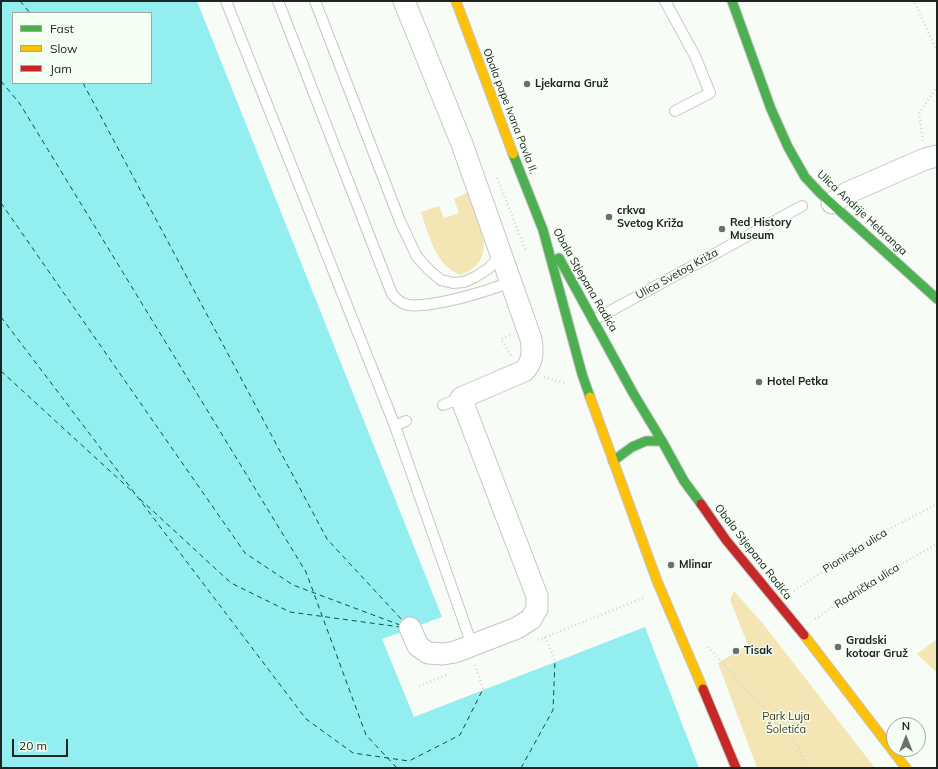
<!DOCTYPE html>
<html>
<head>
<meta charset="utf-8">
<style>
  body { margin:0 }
  #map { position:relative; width:938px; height:769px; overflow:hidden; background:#f7fcf7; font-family:Mulish,sans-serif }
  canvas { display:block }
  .frame { position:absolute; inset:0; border:2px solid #212521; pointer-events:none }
  .legend { position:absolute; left:12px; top:12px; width:140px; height:72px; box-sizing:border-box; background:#f4fff4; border:1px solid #a0a8a0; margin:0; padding:5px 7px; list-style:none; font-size:12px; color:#212521 }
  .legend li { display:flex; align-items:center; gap:8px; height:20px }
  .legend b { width:20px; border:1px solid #a0a8a0 }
  .north { position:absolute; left:886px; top:717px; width:40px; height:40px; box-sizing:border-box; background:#f4fff4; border:1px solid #a0a8a0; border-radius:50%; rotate:0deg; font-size:11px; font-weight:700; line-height:16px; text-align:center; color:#212521 }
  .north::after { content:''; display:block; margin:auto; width:14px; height:18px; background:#6c706c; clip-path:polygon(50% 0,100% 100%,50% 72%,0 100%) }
  .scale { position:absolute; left:12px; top:739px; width:56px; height:18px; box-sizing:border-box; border:2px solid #212521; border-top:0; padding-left:5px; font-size:12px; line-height:14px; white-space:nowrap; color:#212521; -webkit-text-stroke:3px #f4fff4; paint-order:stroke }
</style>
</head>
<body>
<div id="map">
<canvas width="938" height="769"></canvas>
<div class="frame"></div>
<ul class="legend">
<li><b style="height:5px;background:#4caf50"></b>Fast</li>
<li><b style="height:5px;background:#ffc107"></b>Slow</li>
<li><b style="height:5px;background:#c62828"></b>Jam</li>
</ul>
<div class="north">N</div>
<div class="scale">20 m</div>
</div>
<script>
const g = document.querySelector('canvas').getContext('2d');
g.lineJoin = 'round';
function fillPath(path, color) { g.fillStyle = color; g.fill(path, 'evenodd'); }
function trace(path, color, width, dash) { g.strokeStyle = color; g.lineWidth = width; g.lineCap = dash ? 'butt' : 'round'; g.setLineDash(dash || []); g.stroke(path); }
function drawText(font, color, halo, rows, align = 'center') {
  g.font = font + ' Mulish,sans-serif'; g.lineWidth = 3; g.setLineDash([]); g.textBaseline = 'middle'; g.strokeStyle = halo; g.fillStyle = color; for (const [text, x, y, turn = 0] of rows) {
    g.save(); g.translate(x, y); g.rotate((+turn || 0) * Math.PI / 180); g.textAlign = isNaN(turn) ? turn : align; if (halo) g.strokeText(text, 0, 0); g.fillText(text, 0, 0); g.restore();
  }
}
const green = new Path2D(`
  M 470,191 C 479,220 501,262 460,275 C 456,273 452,271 449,268 C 434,257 427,230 421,212 L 439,206 L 444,218 L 459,213 L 454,199 Z
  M 734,591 L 764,625 L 875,768 L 757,768 L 718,663 L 748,645 L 730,600 Z
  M 937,639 L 937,673 L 917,654 Z`);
const water = new Path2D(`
  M 1,1 L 197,1 L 442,617 L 382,639 L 414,717 L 645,627 L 699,768 L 1,768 ZM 13,13 L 151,13 L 151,83 L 13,83 Z`);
const ferry = new Path2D(`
  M 20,1 L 30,13
  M 1,81 L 20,104 L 306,572 L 366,735 L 397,768
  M 83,83 L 327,539 L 403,621
  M 1,203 L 245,553 L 293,585 L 400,625
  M 1,317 L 306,719 L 353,753 L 409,761 L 460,735 L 483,689
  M 1,371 L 135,494
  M 140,499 L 231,583 L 290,612 L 400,627
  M 521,768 L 553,710 L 555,661`);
const path = new Path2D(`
  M 915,3 L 937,51
  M 923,141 L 919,113 L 937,87
  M 497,178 L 526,251
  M 510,335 L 501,339 L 511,356
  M 544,377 L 564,383
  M 794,591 L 872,538 L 937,504
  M 815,619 L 873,580 L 937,544
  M 545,637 L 555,661
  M 538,640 L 643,598
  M 708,647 L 798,746 L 807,768
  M 475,665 L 483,689
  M 419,686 L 449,674`);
const lane = new Path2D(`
  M 226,1 L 395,426 L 472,645
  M 278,1 L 392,294 C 396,299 401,304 409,305 C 415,306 424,305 431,304 C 458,300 484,292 511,282
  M 315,1 L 400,221 L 417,257 L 429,270 L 441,280 L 453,283 L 464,282 L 475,277 L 488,269 L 501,255
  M 665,1 L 695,56 L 710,93 L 675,111
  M 594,320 L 802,206
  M 443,405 L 461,398
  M 395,426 L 406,421`);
const street = new Path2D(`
  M 404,1 L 462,144 L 531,339 C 533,352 533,362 524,371 L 461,398 L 537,596 L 537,609 L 531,619 L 517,628 L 455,652 L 443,654 L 428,653 L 418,646 L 410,628
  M 832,203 L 847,193 L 925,159 L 937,156`);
const fast = new Path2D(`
  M 732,1 L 771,109 L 788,147 L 805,177 L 820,193 L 937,299
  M 513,154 L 543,230 L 582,374 L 590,397
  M 559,258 L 633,393 L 662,441 L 684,481 L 701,504
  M 613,461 L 632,447 L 646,441 L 662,441`);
const slow = new Path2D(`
  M 456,1 L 513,154
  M 590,397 L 657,581 L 703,689
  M 804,635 L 906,768`);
const jam = new Path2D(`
  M 701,504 L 726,540 L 804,635
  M 703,689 L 736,768`);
const markers = [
  [527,84,4,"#6c706c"],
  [609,217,4,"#6c706c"],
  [722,229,4,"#6c706c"],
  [759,382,4,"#6c706c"],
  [671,565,4,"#6c706c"],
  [838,647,4,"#6c706c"],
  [736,651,4,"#6c706c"]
];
const poiNames = [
  ["Ljekarna Gruž",535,84],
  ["crkva",617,211],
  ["Svetog Križa",617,224],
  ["Red History",730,223],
  ["Museum",730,236],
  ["Hotel Petka",767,382],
  ["Mlinar",679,565],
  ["Gradski",846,641],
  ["kotoar Gruž",846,654],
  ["Tisak",744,651]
];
const streetNames = [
  ["Obala pape Ivana Pavla II.",510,111,69],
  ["Ulica Andrije Hebranga",862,213,43],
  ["Ulica Svetog Križa",677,274,-29],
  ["Obala Stjepana Radića",585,280,60],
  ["Pionirska ulica",855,551,-32],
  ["Obala Stjepana Radića",753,552,52],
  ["Radnička ulica",867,586,-32]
];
const parkNames = [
  ["Park Luja",786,717],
  ["Šoletića",786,730]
];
fillPath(green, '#f4e5b4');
fillPath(water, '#92eeef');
trace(ferry, '#114c4d', 1, [5, 4]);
trace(lane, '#c3c7c2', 12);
trace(street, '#c3c7c2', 23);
trace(fast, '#c3c7c2', 11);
trace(slow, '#c3c7c2', 11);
trace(jam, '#c3c7c2', 11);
trace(path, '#d4d6d4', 2.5, [1, 3]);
trace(lane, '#fefffe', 10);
trace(street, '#fefffe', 21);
trace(fast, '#4caf50', 9);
trace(slow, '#ffc107', 9);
trace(jam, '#c62828', 9);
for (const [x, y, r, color] of markers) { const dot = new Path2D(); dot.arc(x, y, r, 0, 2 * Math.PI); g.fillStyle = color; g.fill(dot); trace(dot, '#f4fff4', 1.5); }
drawText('bold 11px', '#212521', '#f4fff4', poiNames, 'left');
drawText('11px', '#212521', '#f4fff4', streetNames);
drawText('11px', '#453811', '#f4fff4', parkNames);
</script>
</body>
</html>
